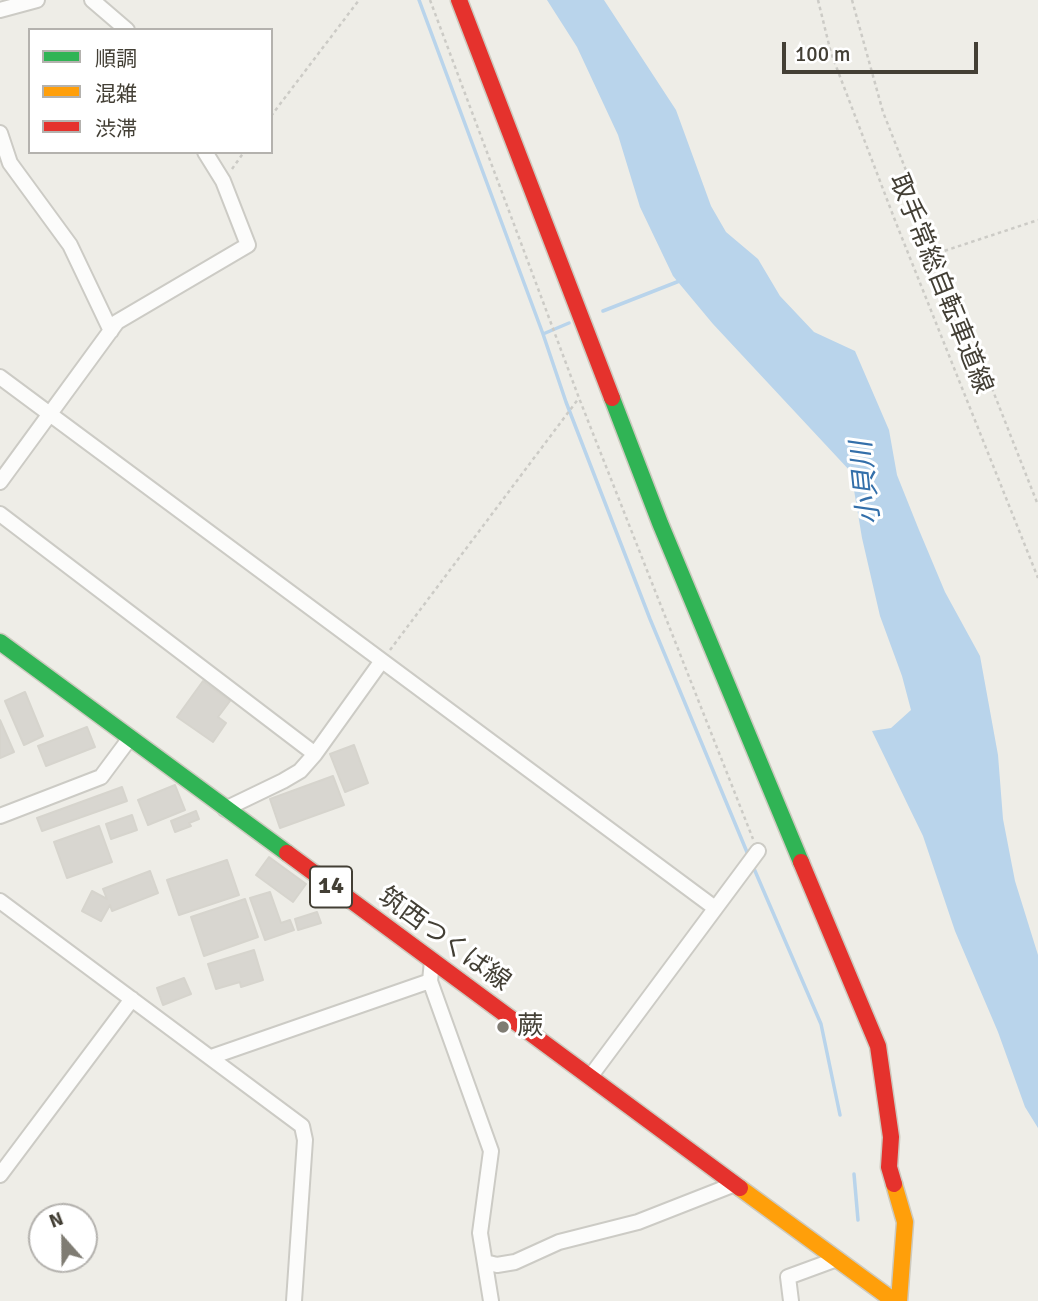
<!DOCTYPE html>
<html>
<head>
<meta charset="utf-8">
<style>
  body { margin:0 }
  #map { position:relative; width:1038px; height:1301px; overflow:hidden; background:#eeede7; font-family:Signika,"Noto Sans JP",sans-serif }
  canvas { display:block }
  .legend { position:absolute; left:28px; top:28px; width:245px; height:126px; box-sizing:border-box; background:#fff; border:2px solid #b4b2ae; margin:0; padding:9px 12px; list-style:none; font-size:21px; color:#433f35 }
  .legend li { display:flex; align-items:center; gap:14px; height:35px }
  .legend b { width:35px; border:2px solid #b4b2ae }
  .north { position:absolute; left:28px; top:1203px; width:70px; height:70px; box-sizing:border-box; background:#fff; border:2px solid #b4b2ae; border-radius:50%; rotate:339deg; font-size:19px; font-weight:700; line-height:28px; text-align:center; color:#433f35 }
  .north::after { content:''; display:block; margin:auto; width:24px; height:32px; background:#7f7c73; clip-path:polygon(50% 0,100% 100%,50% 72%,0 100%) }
  .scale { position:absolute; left:782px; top:42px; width:196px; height:32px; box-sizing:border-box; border:4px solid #433f35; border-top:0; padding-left:9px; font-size:21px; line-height:24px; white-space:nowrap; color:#433f35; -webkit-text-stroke:5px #fff; paint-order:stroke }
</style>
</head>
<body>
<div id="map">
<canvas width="1038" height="1301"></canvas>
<ul class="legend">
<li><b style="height:9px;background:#30b455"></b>順調</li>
<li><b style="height:9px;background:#ff9f0a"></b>混雑</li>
<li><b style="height:9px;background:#e5322d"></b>渋滞</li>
</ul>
<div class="north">N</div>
<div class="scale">100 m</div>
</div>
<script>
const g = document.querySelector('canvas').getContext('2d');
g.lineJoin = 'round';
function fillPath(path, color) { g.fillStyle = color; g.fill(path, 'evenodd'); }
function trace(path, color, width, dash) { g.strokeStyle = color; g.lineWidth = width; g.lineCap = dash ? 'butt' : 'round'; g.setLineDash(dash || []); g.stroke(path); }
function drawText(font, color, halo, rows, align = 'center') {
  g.font = font + ' Signika,"Noto Sans JP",sans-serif'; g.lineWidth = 6; g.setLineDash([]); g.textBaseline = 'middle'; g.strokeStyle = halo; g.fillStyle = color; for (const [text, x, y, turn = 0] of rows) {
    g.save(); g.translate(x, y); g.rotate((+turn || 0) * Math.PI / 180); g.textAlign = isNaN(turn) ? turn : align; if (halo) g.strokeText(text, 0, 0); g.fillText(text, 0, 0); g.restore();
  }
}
const water = new Path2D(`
  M 547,0 L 604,0 L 676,110 L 711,206 L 726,232 L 758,259 L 780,296 L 814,332 L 855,351 L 889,430 L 897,475 L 919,530 L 945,592 L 980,656 L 998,755 L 1003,819 L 1015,881 L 1038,955 L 1038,1128 L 1025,1107 L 998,1032 L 955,931 L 923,836 L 872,731 L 891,728 L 911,710 L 902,676 L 880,616 L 862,538 L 851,472 L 713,324 L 673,276 L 640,207 L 618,135 L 577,47 Z`);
const stream = new Path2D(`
  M 419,0 L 543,334 L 566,402 L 650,619 L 749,857
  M 603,311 L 682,280
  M 543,334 L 569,323
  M 752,864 L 821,1024 L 840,1115
  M 854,1174 L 858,1220`);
const building = new Path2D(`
  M 203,681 L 230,701 L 218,717 L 226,723 L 213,742 L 177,717 Z
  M 25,692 L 43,736 L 24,745 L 5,701 Z
  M 0,720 L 14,752 L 0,758 Z
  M 87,727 L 95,747 L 46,766 L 38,746 Z
  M 354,745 L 368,783 L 345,792 L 330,754 Z
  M 333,776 L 344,805 L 280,828 L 270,799 Z
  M 175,785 L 185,810 L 148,825 L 138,800 Z
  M 122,787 L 127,801 L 42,831 L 37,818 Z
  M 196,811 L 199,819 L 189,823 L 191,826 L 175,832 L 171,821 Z
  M 132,815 L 137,830 L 111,839 L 106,824 Z
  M 99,826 L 112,862 L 67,878 L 54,842 Z
  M 269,857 L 306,884 L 293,902 L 256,875 Z
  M 227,860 L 239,895 L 179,915 L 167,880 Z
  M 150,871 L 158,893 L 112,911 L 110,905 L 101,921 L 82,911 L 92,891 L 107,899 L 103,889 Z
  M 270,892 L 281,923 L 290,920 L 294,930 L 265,940 L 250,898 Z
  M 245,899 L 258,937 L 204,956 L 191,917 Z
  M 317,912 L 321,923 L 298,930 L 295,919 Z
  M 254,950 L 263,980 L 241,987 L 240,982 L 216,989 L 208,964 Z
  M 184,978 L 191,994 L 163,1005 L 157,988 Z`);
const path = new Path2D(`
  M 430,0 L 579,398 L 753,839
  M 818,0 L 831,53 L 896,223 L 1038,578
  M 852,0 L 883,112 L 1038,505
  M 271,116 L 359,0
  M 232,169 L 244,152
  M 938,253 L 1038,220
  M 390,650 L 579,398`);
const street = new Path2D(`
  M 92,0 L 127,30
  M 0,10 L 37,0
  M 0,133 L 10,163 L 70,245 L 111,331
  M 0,377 L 715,908
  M 0,482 L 117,322 L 248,245 L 223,181 L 205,152
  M 0,514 L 315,754
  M 225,809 L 283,781 L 300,771 L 315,754 L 381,662
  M 0,816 L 101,777 L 130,738
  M 0,901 L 302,1126 L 305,1140 L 294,1301
  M 432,961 L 430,981 L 491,1151 L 480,1233 L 491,1301
  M 211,1057 L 430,981
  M 590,1077 L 758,851
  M 0,1175 L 132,999
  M 485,1262 L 497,1265 L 515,1262 L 559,1242 L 638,1222 L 735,1184
  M 791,1301 L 788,1277 L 837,1259`);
const fast = new Path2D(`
  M 612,398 L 660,523 L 801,862
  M 0,642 L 287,853`);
const slow = new Path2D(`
  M 894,1184 L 905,1222 L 899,1301
  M 740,1188 L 894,1301`);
const jam = new Path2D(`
  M 459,0 L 612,398
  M 287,853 L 740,1188
  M 801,862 L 878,1046 L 891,1137 L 889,1167 L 894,1184`);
const markers = [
  [503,1027,7,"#7f7c73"]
];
const shields = [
  [331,887,42]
];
const shieldNames = [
  ["14",331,887]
];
const streetNames = [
  ["取手常総自転車道線",940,284,68],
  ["筑西つくば線",444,940,36]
];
const poiNames = [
  ["蕨",517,1027]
];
const waterNames = [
  ["小貝川",867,483,-96]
];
fillPath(water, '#b9d4eb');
trace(stream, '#b9d4eb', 3.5);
fillPath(building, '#d8d6d0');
trace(building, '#d6d4cd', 2);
trace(street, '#cccbc5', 18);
trace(fast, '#cdcabf', 19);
trace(slow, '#cdcabf', 19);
trace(jam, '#cdcabf', 19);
trace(path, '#cccbc6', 2.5, [3.5, 3.5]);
trace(street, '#fcfcfb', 14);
trace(fast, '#30b455', 16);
trace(slow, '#ff9f0a', 16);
trace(jam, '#e5322d', 16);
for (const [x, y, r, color] of markers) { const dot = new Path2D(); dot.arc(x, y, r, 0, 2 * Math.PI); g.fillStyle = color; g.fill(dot); trace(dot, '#fff', 2.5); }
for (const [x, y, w] of shields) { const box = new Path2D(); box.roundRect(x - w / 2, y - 20.5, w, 41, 5); g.fillStyle = '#fff'; g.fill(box); trace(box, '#433f35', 2); }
drawText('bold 24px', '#433f35', null, shieldNames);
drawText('26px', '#433f35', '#fff', streetNames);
drawText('26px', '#433f35', '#fff', poiNames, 'left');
drawText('italic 28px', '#336faa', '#fff', waterNames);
</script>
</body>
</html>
